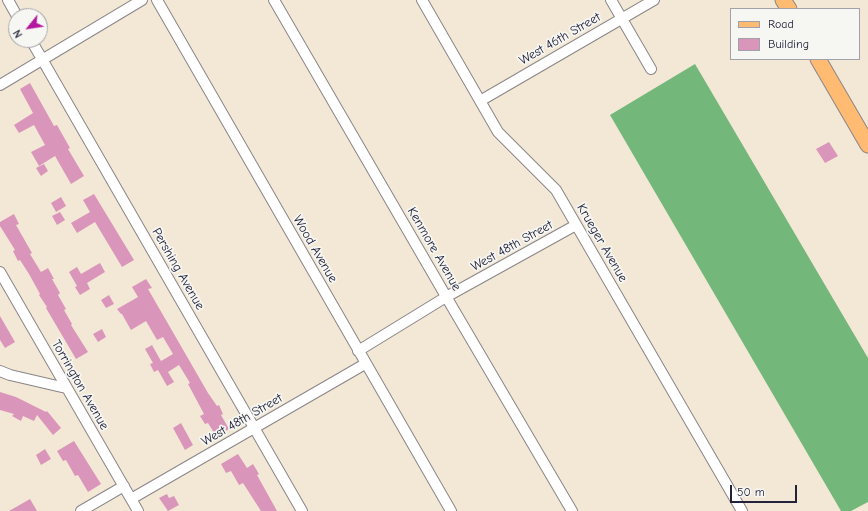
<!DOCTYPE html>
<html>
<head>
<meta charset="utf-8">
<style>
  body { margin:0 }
  #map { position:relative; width:868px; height:511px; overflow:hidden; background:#f3e8d5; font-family:"Comic Neue",sans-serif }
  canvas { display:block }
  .legend { position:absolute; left:730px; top:8px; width:130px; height:52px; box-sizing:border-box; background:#f6f6f2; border:1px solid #a1a1a9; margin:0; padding:5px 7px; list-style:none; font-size:12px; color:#22223b }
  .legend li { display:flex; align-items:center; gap:8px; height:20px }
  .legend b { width:20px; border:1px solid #a1a1a9 }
  .north { position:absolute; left:8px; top:8px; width:40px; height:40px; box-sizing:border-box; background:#f6f6f2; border:1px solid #a1a1a9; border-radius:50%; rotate:240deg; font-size:11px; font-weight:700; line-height:16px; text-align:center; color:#22223b }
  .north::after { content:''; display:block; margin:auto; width:14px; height:18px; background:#b5179e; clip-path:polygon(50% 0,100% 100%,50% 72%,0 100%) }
  .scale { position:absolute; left:730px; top:485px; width:67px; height:18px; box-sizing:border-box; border:2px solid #22223b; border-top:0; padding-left:5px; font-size:12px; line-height:14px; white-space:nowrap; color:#22223b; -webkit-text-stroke:3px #f6f6f2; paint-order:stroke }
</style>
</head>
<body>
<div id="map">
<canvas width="868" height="511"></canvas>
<ul class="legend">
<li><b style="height:5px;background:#ffbb71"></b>Road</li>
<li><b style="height:11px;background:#da95bb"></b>Building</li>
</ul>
<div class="north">N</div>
<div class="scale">50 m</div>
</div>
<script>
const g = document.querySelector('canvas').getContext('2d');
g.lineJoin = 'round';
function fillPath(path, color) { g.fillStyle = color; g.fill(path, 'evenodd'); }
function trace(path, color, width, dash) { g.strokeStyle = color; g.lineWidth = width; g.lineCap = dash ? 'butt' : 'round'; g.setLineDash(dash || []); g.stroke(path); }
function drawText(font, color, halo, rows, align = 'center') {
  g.font = font + ' "Comic Neue",sans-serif'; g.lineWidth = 3.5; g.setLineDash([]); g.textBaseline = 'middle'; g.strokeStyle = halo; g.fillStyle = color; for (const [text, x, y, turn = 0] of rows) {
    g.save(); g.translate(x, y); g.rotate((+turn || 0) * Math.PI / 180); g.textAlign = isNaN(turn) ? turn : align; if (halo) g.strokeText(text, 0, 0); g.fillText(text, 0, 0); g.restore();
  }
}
const forest = new Path2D(`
  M 695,64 L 868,358 L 868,502 L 851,511 L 841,511 L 610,115 Z`);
const building = new Path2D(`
  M 30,83 L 54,126 L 57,125 L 70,148 L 68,149 L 84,176 L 71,184 L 55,156 L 39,166 L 31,152 L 45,145 L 34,125 L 19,133 L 14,125 L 33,113 L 20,89 Z
  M 829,142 L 838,156 L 825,163 L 816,149 Z
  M 44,164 L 48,171 L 41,176 L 36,168 Z
  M 94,194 L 134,260 L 122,267 L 95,222 L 77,233 L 71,223 L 90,212 L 83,200 Z
  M 61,197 L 66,206 L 56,212 L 51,203 Z
  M 60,212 L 65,220 L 57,225 L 52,216 Z
  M 14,214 L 19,224 L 16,225 L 32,253 L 30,254 L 41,272 L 48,268 L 54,279 L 52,279 L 60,293 L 58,295 L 66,309 L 64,310 L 72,324 L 71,325 L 88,352 L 76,359 L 46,308 L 47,307 L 39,295 L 40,294 L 29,274 L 20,260 L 18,261 L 13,251 L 15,250 L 0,226 L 0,222 Z
  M 100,263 L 105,272 L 87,283 L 90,289 L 80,295 L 75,287 L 77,286 L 69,272 L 77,267 L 81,274 Z
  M 146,279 L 152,288 L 148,289 L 208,393 L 217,406 L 219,405 L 223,414 L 221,415 L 229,429 L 216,436 L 208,423 L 205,424 L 200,416 L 204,414 L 188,384 L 190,383 L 179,365 L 168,372 L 174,382 L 167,386 L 158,370 L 154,372 L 150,364 L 153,363 L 145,349 L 152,345 L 161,361 L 173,354 L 163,337 L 157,340 L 146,321 L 131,330 L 122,314 L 121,314 L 117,309 L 138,297 L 132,287 Z
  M 109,295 L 114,304 L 106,308 L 101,300 Z
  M 0,316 L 15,342 L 5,348 L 0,340 Z
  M 102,329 L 106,337 L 98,342 L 93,334 Z
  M 0,392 L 16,397 L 46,412 L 47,411 L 61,428 L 53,435 L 37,415 L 34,421 L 23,416 L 21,421 L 12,416 L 14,414 L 0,410 Z
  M 181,423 L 193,445 L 185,450 L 173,428 Z
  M 74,441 L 101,484 L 88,492 L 78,475 L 75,476 L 66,460 L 63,461 L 57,451 Z
  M 45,449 L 51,459 L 41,465 L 36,455 Z
  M 238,454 L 247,468 L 253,464 L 259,474 L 257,475 L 277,511 L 261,511 L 243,483 L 239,485 L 231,471 L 226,473 L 221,464 Z
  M 167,494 L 169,498 L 174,496 L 179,505 L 168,511 L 159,498 Z
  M 30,499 L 37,511 L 9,511 Z`);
const street = new Path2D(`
  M 8,0 L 17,16
  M 157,0 L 451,511
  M 274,0 L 451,305 L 572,511
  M 422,0 L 498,132 L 556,190 L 742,511
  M 611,0 L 651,69
  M 31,40 L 302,511
  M 0,85 L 142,0
  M 480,101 L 654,0
  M 0,272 L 138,511
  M 358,351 L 446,297 L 576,225
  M 0,371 L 10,375 L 66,388
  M 131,499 L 365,364
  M 81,511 L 124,486`);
const primary = new Path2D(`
  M 783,0 L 789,9
  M 818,59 L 868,145`);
const streetNames = [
  ["West 46th Street",560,39,-30],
  ["Krueger Avenue",602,243,60],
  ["West 48th Street",512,246,-29],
  ["Wood Avenue",315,249,60],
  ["Kenmore Avenue",434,249,60],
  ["Pershing Avenue",178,269,60],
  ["Torrington Avenue",80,385,60],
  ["West 48th Street",242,420,-30]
];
fillPath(forest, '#74b77a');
fillPath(building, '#da95bb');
trace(street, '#8a8588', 12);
trace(primary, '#8a8588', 17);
trace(street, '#fff', 10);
trace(primary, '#ffbb71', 15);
drawText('13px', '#22223b', '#f6f6f2', streetNames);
</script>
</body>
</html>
